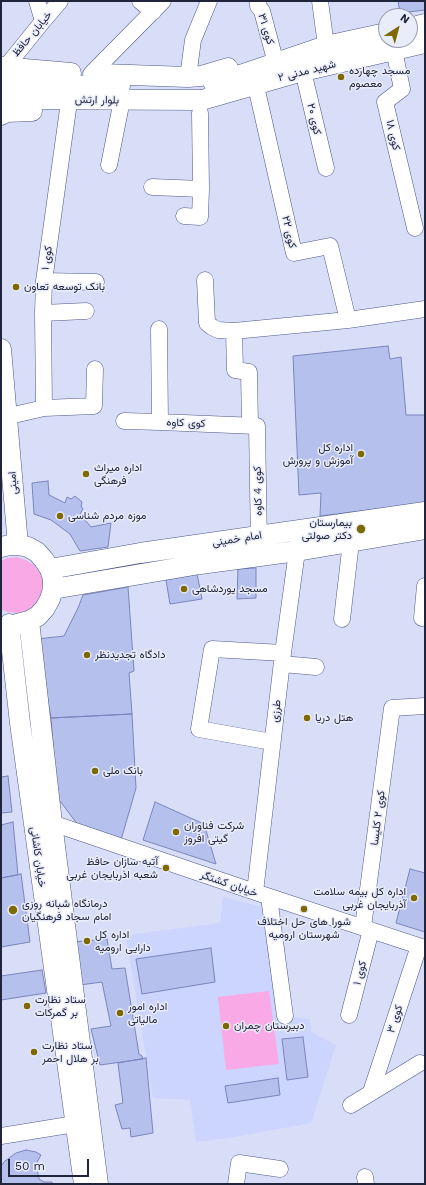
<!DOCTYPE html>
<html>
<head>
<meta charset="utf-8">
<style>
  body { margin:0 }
  #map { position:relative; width:426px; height:1185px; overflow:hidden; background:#d8def7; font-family:"Work Sans",sans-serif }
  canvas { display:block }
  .frame { position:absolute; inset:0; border:2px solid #21253c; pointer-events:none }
  .north { position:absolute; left:378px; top:8px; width:40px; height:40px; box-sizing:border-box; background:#e9ecf9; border:1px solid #999cad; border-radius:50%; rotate:36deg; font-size:11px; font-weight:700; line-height:16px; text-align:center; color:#21253c }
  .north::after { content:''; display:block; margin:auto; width:14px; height:18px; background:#7e6901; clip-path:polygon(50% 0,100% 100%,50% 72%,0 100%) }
  .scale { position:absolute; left:8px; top:1159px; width:81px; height:18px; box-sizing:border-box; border:2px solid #21253c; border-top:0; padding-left:5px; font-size:12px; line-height:14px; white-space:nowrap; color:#21253c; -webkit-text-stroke:3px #e9ecf9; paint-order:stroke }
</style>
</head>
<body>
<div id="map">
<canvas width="426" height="1185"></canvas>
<div class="frame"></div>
<div class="north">N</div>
<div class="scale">50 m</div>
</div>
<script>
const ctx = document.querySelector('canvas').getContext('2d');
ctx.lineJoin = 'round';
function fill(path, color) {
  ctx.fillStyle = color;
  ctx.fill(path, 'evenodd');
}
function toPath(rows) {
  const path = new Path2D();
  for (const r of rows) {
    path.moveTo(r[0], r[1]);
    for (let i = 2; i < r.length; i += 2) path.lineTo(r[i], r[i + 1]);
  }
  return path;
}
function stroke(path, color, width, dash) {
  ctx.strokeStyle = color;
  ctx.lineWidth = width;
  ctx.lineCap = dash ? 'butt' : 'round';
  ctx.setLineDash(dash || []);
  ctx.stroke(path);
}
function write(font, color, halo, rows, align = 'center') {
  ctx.font = font + ' "Work Sans",Vazirmatn,sans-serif';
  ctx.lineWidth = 3;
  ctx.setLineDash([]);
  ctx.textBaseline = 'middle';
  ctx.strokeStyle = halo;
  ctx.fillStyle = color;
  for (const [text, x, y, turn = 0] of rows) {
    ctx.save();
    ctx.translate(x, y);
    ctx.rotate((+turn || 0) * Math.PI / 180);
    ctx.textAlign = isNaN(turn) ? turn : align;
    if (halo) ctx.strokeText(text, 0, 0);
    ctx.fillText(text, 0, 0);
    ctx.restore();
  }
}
fill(toPath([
  [223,897,270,909,285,1016,310,1019,311,1032,336,1045,311,1123,229,1138,196,1142,190,1100,153,1098,126,937,136,934,220,923]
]), '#ccd5fe');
fill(toPath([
  [17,557,26,560,34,565,40,572,43,581,42,591,39,599,33,606,26,611,17,613,8,612,1,609,1,561,7,558],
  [269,991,279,1064,226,1070,218,997]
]), '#f8a9e6');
const building = toPath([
  [398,1,425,1,425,10,400,13,398,1],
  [388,346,390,359,401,357,406,415,425,415,425,503,320,516,321,493,299,495,293,356,388,346],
  [48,481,49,495,65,503,67,497,71,499,75,496,82,502,81,506,83,509,80,514,91,527,111,523,108,547,80,551,70,534,51,520,34,514,32,483,48,481],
  [256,568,256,598,237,599,238,569,256,568],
  [197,574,202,599,170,604,166,580,197,574],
  [128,587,134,671,129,673,132,714,51,718,37,639,64,636,78,608,83,595,128,587],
  [132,714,136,788,121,840,78,825,57,797,51,718,132,714],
  [8,776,12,812,1,813,1,777,8,776],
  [155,802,204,824,216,864,143,840,155,802],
  [13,822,18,875,1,878,1,825,13,822],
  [410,869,425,873,425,932,396,923,410,869],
  [21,874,30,942,1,947,1,878,21,874],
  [107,939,112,969,125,968,139,1054,142,1056,143,1059,100,1065,91,1029,111,1026,102,982,80,985,72,942,107,939],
  [211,948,215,982,142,994,136,959,211,948],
  [42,970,46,993,1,1000,1,976,42,970],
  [303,1037,308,1077,287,1080,282,1039,303,1037],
  [146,1058,153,1133,131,1137,130,1128,122,1129,115,1105,123,1103,118,1063,146,1058],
  [278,1078,280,1095,228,1103,225,1086,278,1078],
  [26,1150,36,1152,41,1155,36,1164,39,1179,44,1182,52,1182,53,1184,1,1184,1,1166,5,1161,16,1153,26,1150]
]);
fill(building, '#b6c0ed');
stroke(building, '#7a85bd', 1);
const minor = toPath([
  [37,1,43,21],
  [140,1,153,12],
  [258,1,258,6,262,11,274,56],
  [320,1,326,46],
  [394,50,402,89,385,102,415,228],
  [5,68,43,21,60,1],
  [303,71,326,168],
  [91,74,163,1],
  [188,77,193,40,209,1],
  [258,95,294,253,330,246,348,320,425,309],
  [109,165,120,110],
  [152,187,201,189],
  [184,216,200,217,201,189,200,113],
  [205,280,207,323,212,327,218,330,234,331,348,320],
  [44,281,96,282],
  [43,313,86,311],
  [159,329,160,422,257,426,259,546],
  [234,331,235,370,249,372,250,425],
  [44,408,43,313,44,281,68,109],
  [1,418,44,408,94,406,95,369],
  [124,421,160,422],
  [422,618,425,586],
  [342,619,351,542,351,531],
  [282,664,316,667],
  [272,742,199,729,212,649,283,653],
  [41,823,52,823,255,892,425,948],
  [255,892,283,653,297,551,302,530],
  [269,897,285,1016],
  [363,927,392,708,425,706],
  [349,1015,371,930],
  [371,1092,419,946],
  [351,1105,420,1063],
  [1,1136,75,1124],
  [365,1177,366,1184],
  [236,1184,239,1163,280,1169]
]);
const major = toPath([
  [410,28,425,24],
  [1,67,71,73],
  [101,74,188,77,201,76,228,68],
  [4,84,120,86],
  [214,84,326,46,386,33],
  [4,99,202,100,303,71,425,43],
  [1,115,6,112,32,111],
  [1,349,18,545],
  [1,547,10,545,18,545,28,547,37,552,44,560,50,569,53,579,53,589,50,599,45,608,38,616,29,621,17,624],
  [50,569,140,553,425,512],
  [53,589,200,564,297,551,425,529],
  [29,621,52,823,98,1184],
  [9,624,20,723,84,1184]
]);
stroke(minor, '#4e578c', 17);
stroke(major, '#4e578c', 21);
stroke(minor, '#fff', 16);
stroke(major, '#fff', 20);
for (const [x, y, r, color] of [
  [341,77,4,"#7e6901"],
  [16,287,4,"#7e6901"],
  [361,454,4,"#7e6901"],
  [86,474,4,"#7e6901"],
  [60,516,4,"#7e6901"],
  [361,529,5,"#7e6901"],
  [184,589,4,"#7e6901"],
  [87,655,4,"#7e6901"],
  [307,718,4,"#7e6901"],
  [95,771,4,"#7e6901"],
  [176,832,4,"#7e6901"],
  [166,868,4,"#7e6901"],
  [414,898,4,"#7e6901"],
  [304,909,4,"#7e6901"],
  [13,910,5,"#7e6901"],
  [87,941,4,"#7e6901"],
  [27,1006,4,"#7e6901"],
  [120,1013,4,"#7e6901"],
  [226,1026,4,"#7e6901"],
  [34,1052,4,"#7e6901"]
]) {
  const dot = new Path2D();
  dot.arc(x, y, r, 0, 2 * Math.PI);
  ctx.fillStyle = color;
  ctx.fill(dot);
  stroke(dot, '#e9ecf9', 1.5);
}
write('11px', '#21253c', '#e9ecf9', [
  ["کوی ۳۱",266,29,73],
  ["خیابان حافظ",32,34,-50],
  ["شهید مدنی ۲",307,71,-14],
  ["بلوار ارتش",97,100,1],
  ["کوی ۲۰",314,119,77],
  ["کوی ۱۸",393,135,77],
  ["کوی ۲۲",289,232,77],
  ["کوی ۱",47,258,-82],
  ["کوی کاوه",186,423,2],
  ["امینی",13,483,-95],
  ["کوی 4 کاوه",258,491,-91],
  ["امام خمینی",237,539,-9],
  ["طرزی",276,711,-83],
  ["کوی ۲ کلیسا",378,818,-83],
  ["خیابان کاشانی",38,857,82],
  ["خیابان کشتگر",229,884,19],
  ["کوی ۱",360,973,-75],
  ["کوی ۳",395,1019,-72]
]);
write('11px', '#21253c', '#e9ecf9', [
  ["مسجد چهارده",349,71],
  ["معصوم",349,84],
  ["بانک توسعه تعاون",24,287],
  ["اداره کل",353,448,"right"],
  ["آموزش و پرورش",353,461,"right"],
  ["اداره میراث",94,468],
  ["فرهنگی",94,481],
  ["موزه مردم شناسی",68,516],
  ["بیمارستان",352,523,"right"],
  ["دکتر صولتی",352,536,"right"],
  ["مسجد یوردشاهی",192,589],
  ["دادگاه تجدیدنظر",95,655],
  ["هتل دریا",315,718],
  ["بانک ملی",103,771],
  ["شرکت فناوران",184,826],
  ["گیتی افروز",184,839],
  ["آتیه سازان حافظ",158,862,"right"],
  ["شعبه اذربایجان غربی",158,875,"right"],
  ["اداره کل بیمه سلامت",406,892,"right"],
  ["آذربایجان غربی",406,905,"right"],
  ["درمانگاه شبانه روزی",22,904],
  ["امام سجاد فرهنگیان",22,917],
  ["شورا های حل اختلاف",304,922,"center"],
  ["شهرستان ارومیه",304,935,"center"],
  ["اداره کل",95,935],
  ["دارایی ارومیه",95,948],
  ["ستاد نظارت",35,1000],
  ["بر گمرکات",35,1013],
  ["اداره امور",128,1007],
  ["مالیاتی",128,1020],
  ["دبیرستان چمران",234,1026],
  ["ستاد نظارت",42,1046],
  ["بر هلال احمر",42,1059]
], 'left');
</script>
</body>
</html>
